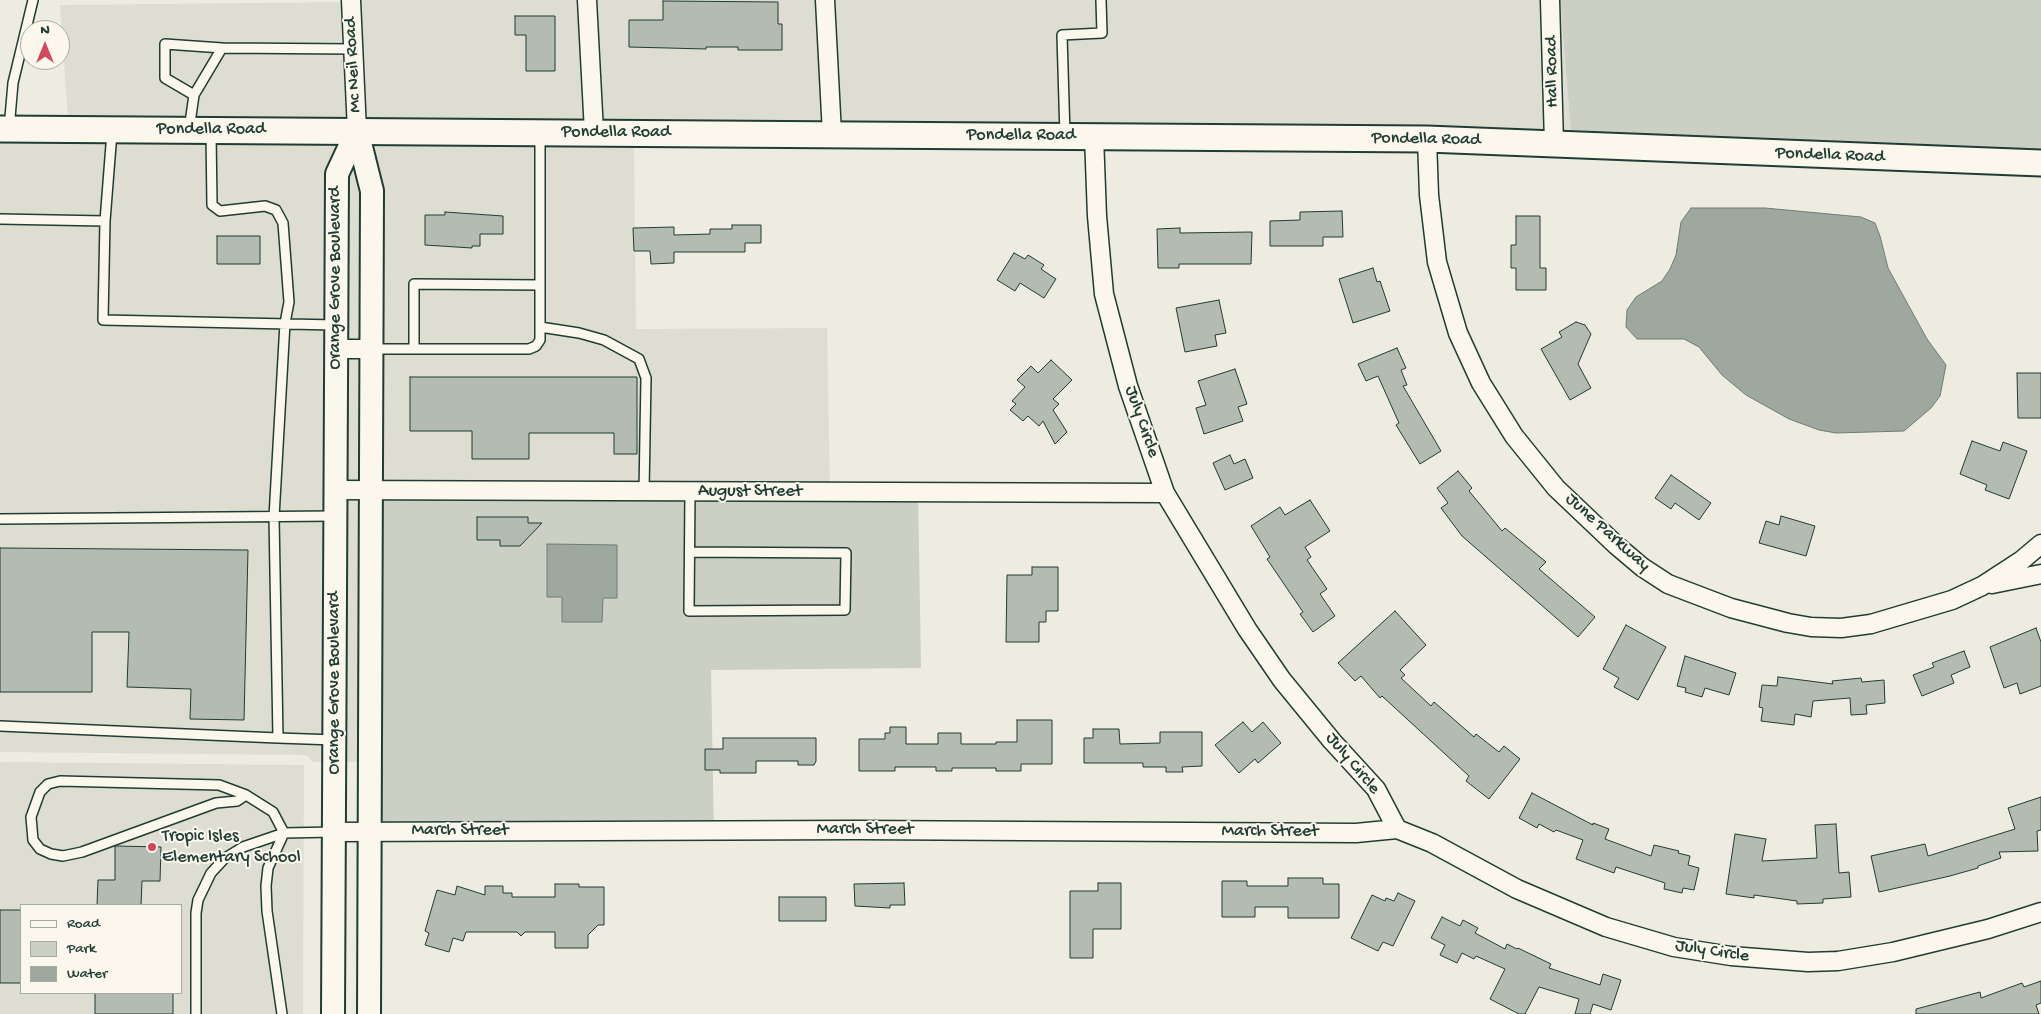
<!DOCTYPE html>
<html>
<head>
<meta charset="utf-8">
<style>
  body { margin:0 }
  #map { position:relative; width:2041px; height:1014px; overflow:hidden; background:#eeece1; font-family:"Gochi Hand",sans-serif }
  canvas { display:block }
  .legend { position:absolute; left:20px; top:904px; width:162px; height:90px; box-sizing:border-box; background:#fbf7ec; border:1px solid #a3ada2; margin:0; padding:6px 9px; list-style:none; font-size:15px; color:#1f3d34 }
  .legend li { display:flex; align-items:center; gap:10px; height:25px }
  .legend b { width:25px; border:1px solid #a3ada2 }
  .north { position:absolute; left:20px; top:20px; width:50px; height:50px; box-sizing:border-box; background:#fbf7ec; border:1px solid #a3ada2; border-radius:50%; rotate:0deg; font-size:14px; font-weight:700; line-height:20px; text-align:center; color:#1f3d34 }
  .north::after { content:''; display:block; margin:auto; width:18px; height:22px; background:#d1495b; clip-path:polygon(50% 0,100% 100%,50% 72%,0 100%) }
</style>
</head>
<body>
<div id="map">
<canvas width="2041" height="1014"></canvas>
<ul class="legend">
<li><b style="height:6px;background:#fbf7ec"></b>Road</li>
<li><b style="height:14px;background:#cbcfc4"></b>Park</li>
<li><b style="height:14px;background:#9fa89f"></b>Water</li>
</ul>
<div class="north">N</div>
</div>
<script>
const ctx = document.querySelector('canvas').getContext('2d');
ctx.lineJoin = 'round';
function fill(path, color) {
  ctx.fillStyle = color;
  ctx.fill(path, 'evenodd');
}
function toPath(rows) {
  const path = new Path2D();
  for (const r of rows) {
    path.moveTo(r[0], r[1]);
    for (let i = 2; i < r.length; i += 2) path.lineTo(r[i], r[i + 1]);
  }
  return path;
}
function stroke(path, color, width, dash) {
  ctx.strokeStyle = color;
  ctx.lineWidth = width;
  ctx.lineCap = dash ? 'butt' : 'round';
  ctx.setLineDash(dash || []);
  ctx.stroke(path);
}
function write(font, color, halo, rows, align = 'center') {
  ctx.font = font + ' "Gochi Hand",sans-serif';
  ctx.lineWidth = 4;
  ctx.setLineDash([]);
  ctx.textBaseline = 'middle';
  ctx.strokeStyle = halo;
  ctx.fillStyle = color;
  for (const [text, x, y, turn = 0] of rows) {
    ctx.save();
    ctx.translate(x, y);
    ctx.rotate((+turn || 0) * Math.PI / 180);
    ctx.textAlign = isNaN(turn) ? turn : align;
    if (halo) ctx.strokeText(text, 0, 0);
    ctx.fillText(text, 0, 0);
    ctx.restore();
  }
}
fill(toPath([
  [353,0,1560,0,1571,133,68,118,60,5,353,2],
  [0,140,340,142,324,762,312,762,309,757,304,755,0,752],
  [371,143,634,144,636,329,827,328,830,490,381,496],
  [354,162,362,193,359,762,345,762,347,177],
  [0,762,304,765,303,1014,0,1014],
  [21,905,181,905,181,993,21,993]
]), '#ddddd2');
fill(toPath([
  [1560,0,2041,0,2041,152,1571,133],
  [918,489,921,668,711,670,714,837,380,839,381,496]
]), '#cbcfc4');
const water = toPath([
  [1691,208,1765,208,1861,217,1875,223,1880,236,1888,268,1927,339,1946,365,1940,396,1931,408,1904,431,1836,433,1819,430,1789,419,1746,395,1722,375,1699,347,1684,339,1637,339,1626,327,1627,310,1636,297,1662,281,1670,269,1676,255,1681,222,1691,208],
  [547,544,617,545,617,598,603,598,602,622,562,622,562,597,547,597,547,544]
]);
fill(water, '#9fa89f');
stroke(water, '#6c7d74', 1);
const building = toPath([
  [663,1,778,2,778,24,782,24,782,50,738,50,738,47,706,47,706,49,629,47,629,20,663,20,663,1],
  [515,16,555,16,555,71,526,71,526,35,515,35,515,16],
  [1342,211,1343,237,1323,237,1323,246,1270,246,1270,221,1300,220,1300,212,1342,211],
  [445,212,503,216,503,234,480,234,480,246,472,246,472,248,425,245,425,215,445,215,445,212],
  [1516,216,1540,216,1540,268,1546,268,1546,290,1516,290,1516,268,1511,268,1511,245,1516,245,1516,216],
  [732,225,761,225,761,243,745,243,745,252,674,252,674,263,651,264,650,251,634,251,633,228,674,227,674,235,710,234,710,229,732,229,732,225],
  [1180,228,1180,233,1252,232,1251,264,1179,264,1179,268,1158,268,1157,229,1180,228],
  [217,236,260,236,260,264,217,264,217,236],
  [1014,253,1025,259,1028,255,1044,265,1041,269,1056,279,1044,298,1020,283,1015,291,997,280,1014,253],
  [1373,268,1377,282,1380,281,1390,311,1353,323,1339,279,1373,268],
  [1219,300,1226,333,1215,335,1217,346,1185,352,1176,308,1219,300],
  [1576,322,1585,325,1591,334,1578,364,1591,388,1570,400,1541,349,1562,337,1559,332,1576,322],
  [1397,348,1406,368,1401,370,1407,385,1403,386,1441,451,1420,464,1396,425,1399,423,1378,376,1366,381,1358,364,1397,348],
  [1051,360,1072,380,1053,399,1059,404,1053,410,1067,432,1055,444,1043,421,1039,426,1028,416,1023,421,1010,410,1016,404,1012,401,1025,387,1017,380,1031,366,1038,373,1051,360],
  [1235,369,1247,404,1238,407,1243,421,1204,434,1196,408,1206,405,1198,381,1235,369],
  [2017,373,2041,373,2041,418,2018,418,2017,373],
  [410,377,637,377,637,454,614,454,614,433,529,433,529,459,472,459,472,431,410,431,410,377],
  [1972,441,2000,451,2003,442,2027,451,2009,499,1985,490,1987,485,1960,474,1972,441],
  [1230,455,1234,464,1245,459,1253,478,1225,490,1213,463,1230,455],
  [1458,471,1472,488,1469,491,1502,531,1505,528,1546,562,1539,569,1595,617,1578,637,1462,536,1441,508,1448,503,1437,488,1458,471],
  [1671,475,1711,503,1699,520,1675,503,1671,509,1655,498,1671,475],
  [1310,500,1330,531,1305,547,1311,557,1307,560,1327,589,1320,594,1335,616,1313,632,1300,614,1303,612,1267,559,1270,557,1251,526,1280,507,1285,515,1310,500],
  [1781,516,1815,526,1806,556,1759,543,1766,521,1779,525,1781,516],
  [477,517,528,517,528,523,542,523,520,546,500,546,500,540,477,540,477,517],
  [0,548,248,550,244,720,190,719,191,689,127,687,129,632,92,632,92,692,0,692,0,548],
  [1032,567,1058,567,1058,611,1046,611,1046,622,1039,622,1039,642,1006,642,1007,575,1032,575,1032,567],
  [1395,611,1426,645,1400,670,1405,675,1401,678,1431,706,1434,702,1474,737,1476,734,1499,752,1504,746,1520,759,1489,799,1466,781,1469,776,1382,696,1380,698,1361,676,1355,681,1338,663,1395,611],
  [1626,625,1666,647,1638,700,1614,687,1619,678,1603,669,1626,625],
  [2036,628,2041,642,2041,686,2020,694,2017,683,2004,688,1990,647,2036,628],
  [1964,651,1970,667,1951,675,1954,683,1922,696,1913,675,1934,667,1932,663,1964,651],
  [1685,656,1736,673,1729,695,1705,688,1702,697,1685,692,1686,688,1677,686,1685,656],
  [1778,677,1833,684,1832,681,1861,678,1862,682,1884,680,1885,703,1866,705,1867,714,1851,715,1850,698,1813,701,1811,717,1795,714,1794,725,1761,721,1763,708,1759,707,1762,685,1777,686,1778,677],
  [1017,720,1052,720,1052,764,1021,764,1021,771,996,771,996,768,952,768,952,771,936,771,936,767,895,767,895,771,859,771,859,739,885,739,885,733,890,733,890,727,906,727,906,744,938,744,938,733,961,733,961,744,996,744,996,742,1017,742,1017,720],
  [1243,722,1252,732,1263,722,1281,743,1258,763,1255,759,1239,773,1215,745,1243,722],
  [1093,729,1119,729,1120,744,1160,743,1160,732,1202,732,1202,766,1182,767,1183,772,1166,772,1166,767,1143,767,1143,763,1084,763,1084,738,1093,738,1093,729],
  [723,738,816,738,816,761,814,765,798,765,798,761,756,761,756,773,720,773,720,770,705,770,705,749,723,749,723,738],
  [1532,793,1593,825,1593,823,1609,829,1605,839,1651,856,1654,845,1679,851,1678,853,1690,856,1688,865,1699,868,1694,890,1683,888,1682,893,1664,889,1665,883,1616,867,1614,873,1576,859,1583,840,1556,830,1554,832,1539,824,1537,828,1519,818,1532,793],
  [2041,797,2041,830,2037,831,2038,851,1999,852,2001,858,1978,866,1978,868,1950,876,1879,892,1871,856,1925,844,1928,856,2015,829,2008,808,2041,797],
  [1836,824,1839,873,1849,872,1851,897,1823,899,1823,903,1797,904,1797,901,1754,895,1754,898,1726,894,1735,834,1766,839,1762,861,1817,858,1815,825,1836,824],
  [115,846,161,847,160,881,142,881,141,905,97,905,98,880,115,880,115,846],
  [1288,878,1323,878,1323,884,1339,884,1339,918,1288,918,1288,907,1255,907,1255,917,1222,917,1222,881,1247,881,1247,886,1288,886,1288,878],
  [904,883,905,905,890,905,890,908,855,906,854,884,904,883],
  [1098,883,1121,883,1121,929,1093,929,1093,958,1070,958,1070,891,1098,891,1098,883],
  [555,884,579,884,579,887,604,887,604,925,598,925,588,935,588,948,555,948,555,932,525,932,521,936,517,932,466,932,463,941,453,938,449,952,425,945,429,933,425,931,437,890,455,895,457,886,485,895,485,886,503,886,503,893,512,893,512,897,555,897,555,884],
  [1398,893,1415,901,1393,946,1383,942,1378,951,1351,938,1372,895,1385,901,1386,898,1394,901,1398,893],
  [779,897,826,897,826,921,779,921,779,897],
  [0,910,21,910,21,983,0,983,0,910],
  [1442,917,1460,926,1463,920,1478,928,1475,933,1505,949,1507,944,1517,949,1518,948,1551,964,1549,968,1600,985,1603,974,1621,980,1611,1010,1593,1004,1590,1014,1575,1014,1579,999,1539,987,1525,1014,1519,1014,1490,999,1505,969,1476,956,1474,959,1462,953,1457,963,1440,955,1445,945,1431,938,1442,917],
  [2041,981,2041,1003,2036,1005,2039,1014,1916,1014,1916,1009,1980,992,1981,998,2022,983,2024,987,2041,981],
  [95,993,173,993,173,1014,95,1014,95,993]
]);
fill(building, '#b4bbb0');
stroke(building, '#1f3d34', 1);
const service = toPath([
  [194,95,165,78,165,44,222,48],
  [9,129,13,83,33,0],
  [189,130,194,95,222,48,354,49],
  [112,132,105,221,103,320,335,325],
  [1065,136,1062,35,1102,33,1101,0],
  [0,219,105,221],
  [540,327,579,333,604,340,639,359,646,378,644,491],
  [372,349,529,349,536,346,540,340,540,136],
  [414,349,414,284,540,285],
  [690,491,689,611,845,610,846,553,690,552],
  [0,519,335,516],
  [0,726,278,738,274,517,285,323,289,302,283,223,276,210,265,206,220,211,212,205,211,133],
  [278,738,335,740],
  [246,795,237,801,216,803,82,852,63,856,51,854,40,849,33,840,31,817,40,792,48,784,60,781,219,785,246,795,273,812,284,833],
  [196,1014,196,913,198,900,211,873,225,858,243,847,284,833,334,832],
  [282,1014,267,911,266,886,268,868,284,833]
]);
const minor = toPath([
  [351,0,357,131],
  [587,0,594,132],
  [825,0,832,134],
  [1550,0,1554,144],
  [1094,136,1097,216,1104,294,1128,386,1165,493,1247,629,1282,680,1332,741,1376,789,1397,829,1432,843,1517,889,1606,927,1674,947,1731,956,1808,962,1838,961,1893,952,1988,929,2041,912],
  [1427,139,1429,195,1437,262,1458,333,1481,383,1514,436,1556,488,1616,545,1642,567,1668,584,1731,608,1788,623,1811,627,1841,628,1871,624,1952,600,1982,586,2022,560,2041,544],
  [336,349,371,349],
  [335,490,1165,493],
  [1992,584,2041,574],
  [334,832,857,830,1356,833,1397,829]
]);
const tertiary = toPath([
  [357,131,372,191,369,1014],
  [333,1014,337,174,357,131]
]);
const secondary = toPath([
  [0,129,1427,139,2041,163]
]);
stroke(service, '#1f3d34', 12);
stroke(minor, '#1f3d34', 21);
stroke(tertiary, '#1f3d34', 26);
stroke(secondary, '#1f3d34', 29);
stroke(service, '#fbf7ec', 9);
stroke(minor, '#fbf7ec', 18);
stroke(tertiary, '#fbf7ec', 22);
stroke(secondary, '#fbf7ec', 25);
for (const [x, y, r, color] of [
  [152,847,5,"#d1495b"]
]) {
  const dot = new Path2D();
  dot.arc(x, y, r, 0, 2 * Math.PI);
  ctx.fillStyle = color;
  ctx.fill(dot);
  stroke(dot, '#fbf7ec', 2);
}
write('18px', '#1f3d34', '#fbf7ec', [
  ["Mc Neil Road",354,65,-93],
  ["Hall Road",1553,72,-91],
  ["Pondella Road",211,130],
  ["Pondella Road",616,133],
  ["Pondella Road",1021,136],
  ["Pondella Road",1426,140,1],
  ["Pondella Road",1830,156,2],
  ["Orange Grove Boulevard",336,278,-90],
  ["July Circle",1141,422,71],
  ["August Street",750,492],
  ["June Parkway",1607,533,42],
  ["Orange Grove Boulevard",335,683,-90],
  ["July Circle",1352,764,50],
  ["March Street",865,830],
  ["March Street",460,831],
  ["March Street",1270,832],
  ["July Circle",1712,952,9]
]);
write('18px', '#1f3d34', '#fbf7ec', [
  ["Tropic Isles",162,837],
  ["Elementary School",162,858]
], 'left');
</script>
</body>
</html>
